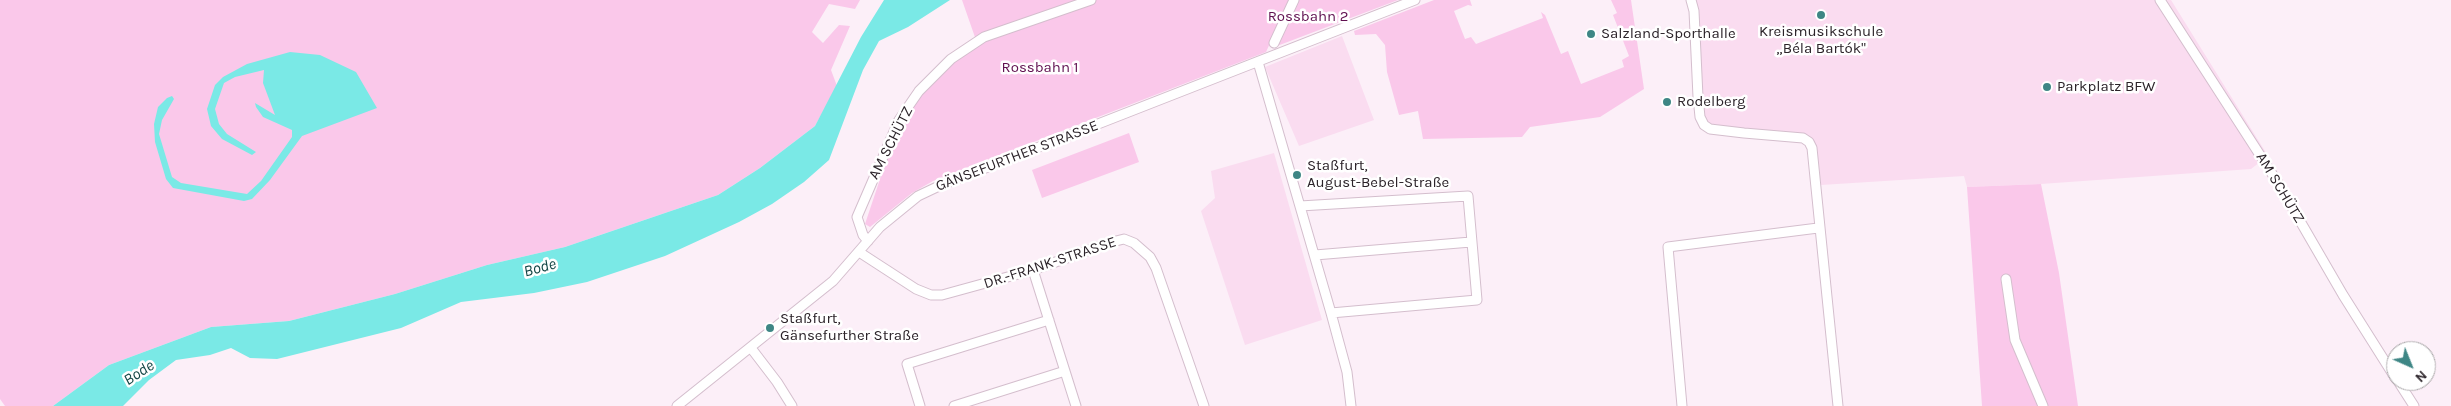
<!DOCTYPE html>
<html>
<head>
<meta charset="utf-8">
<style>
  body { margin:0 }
  #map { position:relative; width:2451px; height:406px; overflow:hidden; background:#fceff8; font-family:Karla,sans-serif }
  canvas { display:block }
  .north { position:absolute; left:2386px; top:341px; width:50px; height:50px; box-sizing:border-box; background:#fff; border:1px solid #aaa7a9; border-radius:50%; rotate:136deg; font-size:14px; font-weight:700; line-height:20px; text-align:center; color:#2b2329 }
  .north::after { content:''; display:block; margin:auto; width:18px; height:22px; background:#3e8685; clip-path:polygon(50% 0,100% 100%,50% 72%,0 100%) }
</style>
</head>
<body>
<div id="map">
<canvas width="2451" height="406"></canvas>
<div class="north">N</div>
</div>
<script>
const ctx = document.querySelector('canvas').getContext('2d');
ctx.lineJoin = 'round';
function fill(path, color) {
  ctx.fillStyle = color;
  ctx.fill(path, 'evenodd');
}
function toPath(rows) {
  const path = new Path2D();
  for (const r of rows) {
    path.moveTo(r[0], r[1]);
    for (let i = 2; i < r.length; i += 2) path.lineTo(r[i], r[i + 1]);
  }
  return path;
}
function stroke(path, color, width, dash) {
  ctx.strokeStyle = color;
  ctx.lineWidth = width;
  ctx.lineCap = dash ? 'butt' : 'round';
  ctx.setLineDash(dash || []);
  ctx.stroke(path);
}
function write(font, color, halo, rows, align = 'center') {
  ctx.font = font + ' Karla,sans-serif';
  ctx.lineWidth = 5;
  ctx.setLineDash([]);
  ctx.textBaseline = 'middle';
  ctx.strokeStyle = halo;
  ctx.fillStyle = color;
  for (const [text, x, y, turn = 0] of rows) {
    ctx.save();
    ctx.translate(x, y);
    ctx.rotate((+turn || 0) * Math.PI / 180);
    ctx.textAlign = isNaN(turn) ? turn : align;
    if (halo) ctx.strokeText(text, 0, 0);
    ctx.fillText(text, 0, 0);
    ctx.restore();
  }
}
fill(toPath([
  [1694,0,2171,0,2268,156,2251,169,2041,184,1967,187,1964,176,1821,185,1816,145,1808,136,1711,126,1705,119,1702,105,1700,25],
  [1342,36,1374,120,1299,146,1265,67],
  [1274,153,1322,320,1245,345,1201,211,1215,198,1211,171]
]), '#fadcf0');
fill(toPath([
  [0,0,860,0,855,9,829,4,812,32,823,43,839,25,850,26,831,70,837,86,815,126,760,168,718,195,565,247,487,265,395,294,289,321,211,327,109,365,53,406,5,406,0,399],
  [962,0,1290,0,1266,52,933,181,912,193,870,227,865,224,888,155,903,124,920,96,951,61,977,43],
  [1297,0,1398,0,1277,46],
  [1434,0,1470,0,1472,6,1468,5,1454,11,1465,39,1471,37,1476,44,1543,18,1541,12,1545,15,1561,54,1568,51,1581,84,1624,67,1622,60,1629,56,1613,15,1617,13,1611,0,1631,0,1644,89,1600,117,1530,127,1522,137,1423,139,1418,111,1399,115,1387,72,1385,45,1376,34,1355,35,1354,31],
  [1129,133,1139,162,1042,198,1032,170],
  [2041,184,2059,273,2078,406,1982,406,1967,187]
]), '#fac8ea');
fill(toPath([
  [884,0,950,0,908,27,879,41,863,70,829,160,804,182,772,204,739,222,665,256,587,282,534,293,461,302,401,328,277,359,250,358,231,348,210,355,176,360,149,380,123,406,53,406,109,365,211,327,289,321,395,294,487,265,565,247,718,195,760,168,815,126,861,37],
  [290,52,320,55,356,72,377,108,302,136,270,180,252,199,244,201,173,188,166,179,155,142,154,124,158,107,167,98,172,96,174,99,162,120,159,134,172,177,181,183,247,194,261,181,292,137,292,130,263,117,256,107,255,103,275,115,263,83,264,70,235,77,224,83,215,109,219,124,227,134,256,152,252,155,222,139,211,126,207,109,215,85,223,77,247,64]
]), '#7ae9e6');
const minor = toPath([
  [1691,0,1694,11,1698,97,1700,117,1704,125,1710,129,1744,133,1803,138,1809,142,1812,148,1838,406],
  [2160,0,2278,183,2343,295,2396,379],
  [1274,43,1294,0],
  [1258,62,1331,313,1347,372,1351,406],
  [1300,206,1468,196,1477,300,1331,313],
  [868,241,863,235,857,217,899,120,919,91,951,59,984,37,1091,0],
  [859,252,916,289,931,295,942,295,1033,270,1112,242,1124,239,1134,243,1150,257,1156,268,1204,406],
  [1315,255,1471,242],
  [1033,270,1076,406],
  [2006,279,2015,340,2043,406],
  [751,348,777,382,792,406],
  [2398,381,2414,406],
  [677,406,833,281,880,227,918,196,937,187,1415,0],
  [920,406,907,364,1049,320],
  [954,406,1065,371],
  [1682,406,1668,247,1818,228]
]);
stroke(minor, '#d4becd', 11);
stroke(minor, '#fff', 9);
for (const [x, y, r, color] of [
  [1821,15,5,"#3e8685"],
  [1591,34,5,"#3e8685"],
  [2047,87,5,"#3e8685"],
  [1667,102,5,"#3e8685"],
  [1297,175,5,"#3e8685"],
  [770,328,5,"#3e8685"]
]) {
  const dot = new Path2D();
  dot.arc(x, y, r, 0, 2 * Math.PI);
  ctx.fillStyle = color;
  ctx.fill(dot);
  stroke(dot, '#fff', 2);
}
write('15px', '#601050', '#fff', [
  ["Rossbahn 2",1308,17],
  ["Rossbahn 1",1040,68]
]);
write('15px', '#2b2329', '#fff', [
  ["Kreismusikschule",1821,32,"center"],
  ["„Béla Bartók\"",1821,49,"center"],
  ["Salzland-Sporthalle",1601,34],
  ["Parkplatz BFW",2057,87],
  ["Rodelberg",1677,102],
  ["Staßfurt,",1307,166],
  ["August-Bebel-Straße",1307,183],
  ["Staßfurt,",780,319],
  ["Gänsefurther Straße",780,336]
], 'left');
write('15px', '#2b2329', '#fff', [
  ["AM SCHÜTZ",891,143,-63],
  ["GÄNSEFURTHER STRASSE",1017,156,-21],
  ["AM SCHÜTZ",2280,188,59],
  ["DR.-FRANK-STRASSE",1050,263,-18]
]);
write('italic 16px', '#124544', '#fff', [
  ["Bode",540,268,-15],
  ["Bode",139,373,-33]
]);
</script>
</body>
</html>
